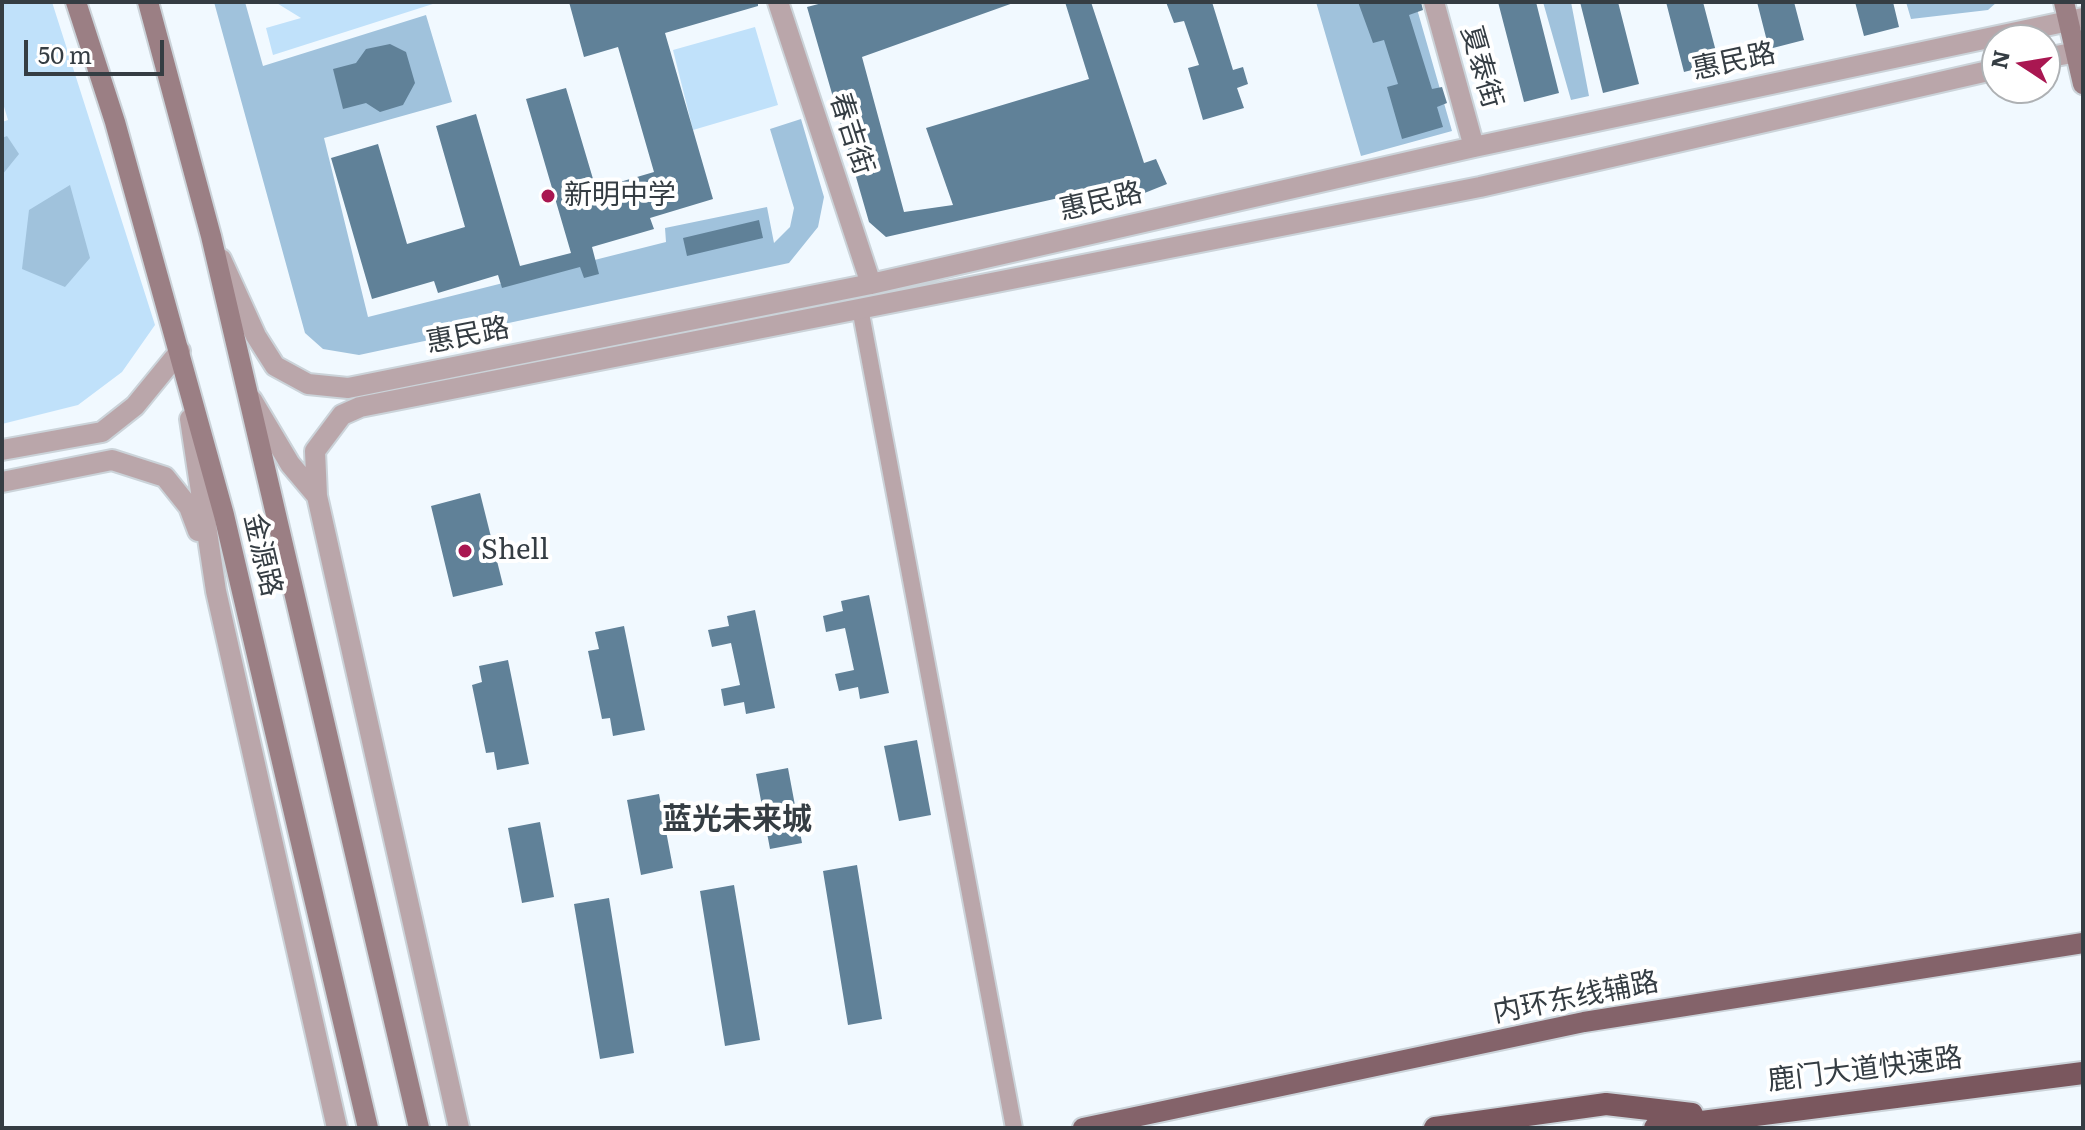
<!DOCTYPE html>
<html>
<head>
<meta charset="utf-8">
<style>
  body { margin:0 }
  #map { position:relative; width:2085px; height:1130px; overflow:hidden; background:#f1f9ff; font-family:Literata,serif }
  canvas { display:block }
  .frame { position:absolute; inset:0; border:4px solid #353d43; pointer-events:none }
  .north { position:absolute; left:1981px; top:24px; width:80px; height:80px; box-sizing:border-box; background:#fff; border:2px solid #aeb1b4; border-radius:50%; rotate:282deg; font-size:22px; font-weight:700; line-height:32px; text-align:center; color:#353d43 }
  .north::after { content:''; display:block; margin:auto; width:28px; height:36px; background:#a91751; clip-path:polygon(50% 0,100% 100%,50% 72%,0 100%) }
  .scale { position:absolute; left:24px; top:40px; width:140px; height:36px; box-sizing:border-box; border:4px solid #353d43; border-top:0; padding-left:10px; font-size:24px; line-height:28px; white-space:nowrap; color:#353d43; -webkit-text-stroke:6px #fff; paint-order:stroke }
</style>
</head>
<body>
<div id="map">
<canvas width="2085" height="1130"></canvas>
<div class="frame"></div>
<div class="north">N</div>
<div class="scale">50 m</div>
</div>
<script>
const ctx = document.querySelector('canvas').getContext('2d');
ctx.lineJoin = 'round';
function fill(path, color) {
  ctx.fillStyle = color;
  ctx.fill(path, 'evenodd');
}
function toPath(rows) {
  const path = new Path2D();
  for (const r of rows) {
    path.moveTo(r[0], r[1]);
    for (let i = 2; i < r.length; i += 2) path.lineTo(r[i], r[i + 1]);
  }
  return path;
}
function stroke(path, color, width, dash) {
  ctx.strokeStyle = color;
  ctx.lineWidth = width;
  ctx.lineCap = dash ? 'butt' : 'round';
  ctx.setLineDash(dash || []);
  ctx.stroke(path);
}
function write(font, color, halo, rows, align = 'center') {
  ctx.font = font + ' Literata,"Noto Sans SC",serif';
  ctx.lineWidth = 8;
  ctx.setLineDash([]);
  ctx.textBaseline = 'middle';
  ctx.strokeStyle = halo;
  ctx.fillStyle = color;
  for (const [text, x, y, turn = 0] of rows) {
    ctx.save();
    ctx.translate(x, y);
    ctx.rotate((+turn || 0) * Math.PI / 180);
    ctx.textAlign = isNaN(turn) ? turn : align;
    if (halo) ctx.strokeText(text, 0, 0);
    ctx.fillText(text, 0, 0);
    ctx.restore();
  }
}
fill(toPath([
  [2,2,52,2,155,325,122,372,78,405,2,424,2,122,8,120,2,100],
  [275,2,439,2,273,55,266,28,301,18],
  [755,27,778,105,693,130,673,50]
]), '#c0e1fa');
fill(toPath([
  [214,2,245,2,263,66,426,15,452,102,324,138,368,317,666,242,665,228,767,207,774,243,790,227,794,208,770,129,801,119,824,197,818,227,789,263,359,355,323,349,305,333],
  [1316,2,1415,2,1452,131,1361,156],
  [1543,2,1571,2,1589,96,1571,100],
  [1906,2,1997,2,1988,10,1911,19],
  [7,136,19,154,2,175,2,138],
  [70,185,90,258,65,287,22,269,29,210]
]), '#a0c2dc');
fill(toPath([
  [569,2,758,2,758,6,665,33,713,199,650,218,654,229,592,247,599,274,584,278,580,267,502,288,498,275,438,293,434,281,372,299,331,158,378,144,407,244,465,227,436,126,476,114,520,266,571,253,526,99,566,88,596,189,654,172,618,47,584,57],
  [826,2,1016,2,862,57,904,212,953,205,926,128,1089,79,1065,2,1091,2,1144,163,1156,159,1167,184,1132,198,1125,183,886,237,869,222,807,7],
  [1166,2,1212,2,1233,70,1243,67,1248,84,1237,88,1244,108,1203,120,1188,68,1199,65,1184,21,1174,23],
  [1358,2,1421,2,1423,10,1409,15,1432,89,1442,87,1447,103,1437,107,1443,127,1402,139,1387,87,1398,84,1384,40,1373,43],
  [1498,2,1536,2,1559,93,1524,102],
  [1580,2,1618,2,1639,84,1603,93],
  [1666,2,1703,2,1719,63,1684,72],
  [1757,2,1794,2,1804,40,1769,49],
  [1855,2,1893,2,1899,27,1864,36],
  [390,44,406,52,415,83,403,105,380,112,366,103,343,109,333,69,356,63,366,49],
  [759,220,763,238,687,256,683,238],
  [480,493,503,585,453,597,431,506],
  [869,595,889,693,860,699,858,687,839,691,835,674,854,670,845,628,826,632,823,616,843,611,841,601],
  [755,610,775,708,746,714,744,702,724,706,721,689,740,685,731,643,712,647,708,630,729,626,727,616],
  [624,626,645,730,613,736,610,718,602,719,588,651,599,649,595,632],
  [508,660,529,764,497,770,494,752,486,753,472,685,482,682,479,666],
  [917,740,931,815,899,821,884,746],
  [788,768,802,843,770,849,756,774],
  [659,794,673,868,641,875,627,800],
  [540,822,554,897,522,903,508,828],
  [857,865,882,1019,848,1025,823,871],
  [734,885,760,1040,725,1046,700,891],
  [609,898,634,1053,600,1059,574,904]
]), '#608198');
const minor = toPath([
  [860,308,1014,1128]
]);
const tertiary = toPath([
  [778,2,871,284],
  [1434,2,1474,147],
  [2045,58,2083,51],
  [221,259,256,336,275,366,308,384,348,388,871,284,1474,147,2083,18],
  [252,400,290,464,317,496,459,1128],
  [190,419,216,591,337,1128],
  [2,450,102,432,135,406,180,351],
  [2,482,112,460,165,477,189,507,198,531],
  [317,496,315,451,342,415,360,407,1480,187,1997,69]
]);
const secondary = toPath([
  [76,2,115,122,224,515,368,1128],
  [148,2,211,236,419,1128],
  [2064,2,2083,84]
]);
const primary = toPath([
  [1083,1128,1584,1022,2083,943]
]);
const trunk = toPath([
  [1435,1128,1606,1104,1692,1114],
  [1655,1128,2083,1073]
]);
stroke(minor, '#cbd3d9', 20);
stroke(tertiary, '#cbd3d9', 24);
stroke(secondary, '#cbd3d9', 24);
stroke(primary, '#cbd3d9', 24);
stroke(trunk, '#cbd3d9', 26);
stroke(minor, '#baa6aa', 16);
stroke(tertiary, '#baa6aa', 20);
stroke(secondary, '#9b7f84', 20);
stroke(primary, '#84636a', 20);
stroke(trunk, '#7a575e', 22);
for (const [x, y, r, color] of [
  [548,196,8,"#a91751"],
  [465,551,8,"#a91751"]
]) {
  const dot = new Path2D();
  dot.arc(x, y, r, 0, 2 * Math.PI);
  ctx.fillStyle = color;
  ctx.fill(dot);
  stroke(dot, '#fff', 3);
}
write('28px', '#353d43', '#fff', [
  ["惠民路",1734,62,-12],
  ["夏泰街",1481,67,74],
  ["春吉街",851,134,72],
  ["惠民路",1101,202,-13],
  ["惠民路",468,336,-11],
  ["金源路",262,555,77],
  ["内环东线辅路",1576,998,-11],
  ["鹿门大道快速路",1865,1070,-7]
]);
write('28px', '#353d43', '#fff', [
  ["新明中学",564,196],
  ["Shell",481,551]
], 'left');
write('bold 30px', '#353d43', '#fff', [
  ["蓝光未来城",737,820]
]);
</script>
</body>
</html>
